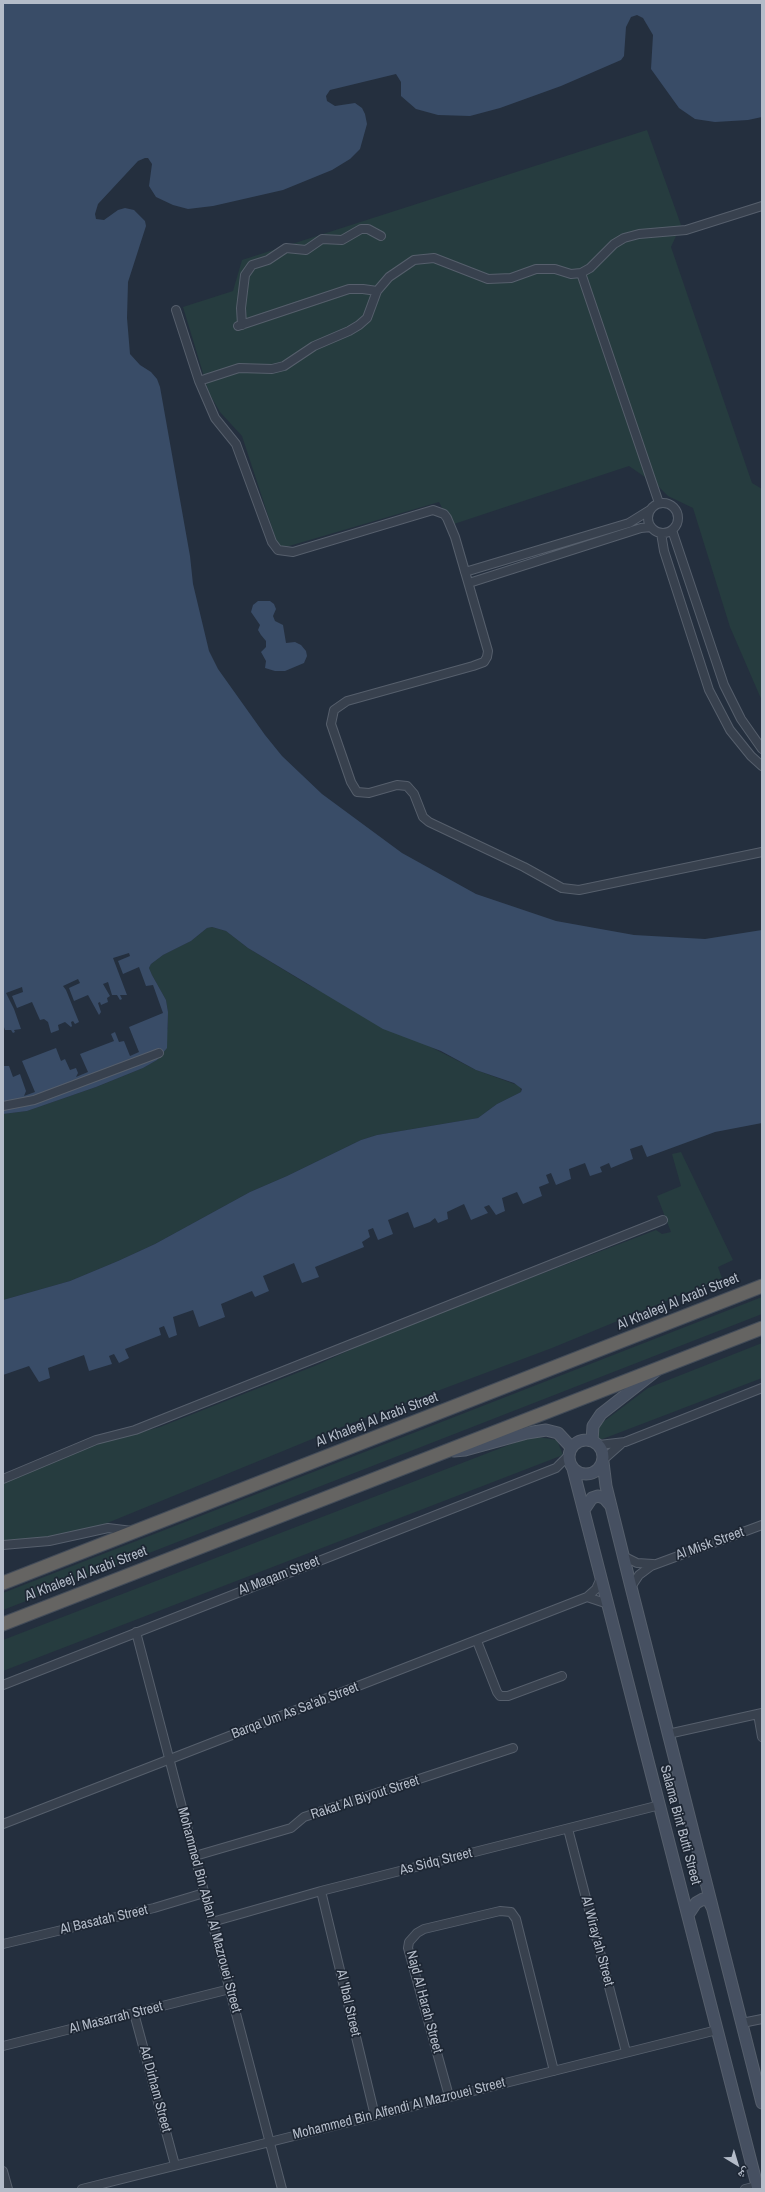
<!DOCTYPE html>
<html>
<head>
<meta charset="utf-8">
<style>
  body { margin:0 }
  #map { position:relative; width:765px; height:2192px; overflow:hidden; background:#242f3e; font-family:"Archivo Narrow","Noto Naskh Arabic",sans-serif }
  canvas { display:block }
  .frame { position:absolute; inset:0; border:4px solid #b4bcc9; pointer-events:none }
  .north { position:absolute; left:717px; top:2144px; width:40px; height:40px; -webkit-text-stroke:3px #1d2633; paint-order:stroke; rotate:142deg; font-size:11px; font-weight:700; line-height:16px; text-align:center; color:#b4bcc9 }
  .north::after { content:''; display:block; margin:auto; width:14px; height:18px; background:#b4bcc9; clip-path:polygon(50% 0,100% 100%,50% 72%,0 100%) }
</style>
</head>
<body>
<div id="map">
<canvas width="765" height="2192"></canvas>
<div class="frame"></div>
<div class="north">ش</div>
</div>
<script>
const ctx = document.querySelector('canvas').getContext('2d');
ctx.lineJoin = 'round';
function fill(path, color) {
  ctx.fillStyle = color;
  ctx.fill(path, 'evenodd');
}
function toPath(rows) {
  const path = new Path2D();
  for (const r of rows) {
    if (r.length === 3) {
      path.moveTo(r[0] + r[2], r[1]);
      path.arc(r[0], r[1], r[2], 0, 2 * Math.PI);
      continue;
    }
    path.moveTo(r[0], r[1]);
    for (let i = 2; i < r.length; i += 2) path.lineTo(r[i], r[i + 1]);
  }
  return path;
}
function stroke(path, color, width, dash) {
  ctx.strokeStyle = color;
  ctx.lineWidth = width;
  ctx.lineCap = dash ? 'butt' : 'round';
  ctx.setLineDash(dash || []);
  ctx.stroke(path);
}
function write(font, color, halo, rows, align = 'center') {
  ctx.font = font + ' "Archivo Narrow",sans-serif';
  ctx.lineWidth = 3.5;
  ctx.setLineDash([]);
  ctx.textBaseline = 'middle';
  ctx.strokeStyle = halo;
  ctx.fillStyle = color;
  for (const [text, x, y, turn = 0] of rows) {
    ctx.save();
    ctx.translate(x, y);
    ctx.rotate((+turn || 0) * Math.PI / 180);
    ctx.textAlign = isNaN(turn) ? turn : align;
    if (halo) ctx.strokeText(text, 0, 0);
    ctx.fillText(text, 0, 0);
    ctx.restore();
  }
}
fill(toPath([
  [647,130,681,225,671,247,752,483,762,489,762,701,730,627,693,508,668,496,658,486,629,466,451,525,439,502,279,549,242,436,220,412,209,393,183,307,233,291,242,260],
  [212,927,226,931,248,948,307,984,476,1070,520,1086,521,1092,497,1104,478,1118,377,1135,361,1140,287,1176,250,1192,155,1244,118,1261,70,1281,3,1300,3,1114,27,1111,96,1087,143,1068,157,1060,168,1028,168,1012,166,1000,152,975,149,968,151,964,163,955,191,941,207,928],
  [681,1152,733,1260,718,1267,722,1278,552,1348,344,1426,100,1526,62,1537,3,1542,3,1482,96,1444,160,1427,317,1365,387,1333,656,1230,662,1234,671,1232,657,1196,681,1186,672,1154],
  [762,1297,762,1314,3,1610,3,1593],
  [762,1343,762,1378,600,1440,595,1428,648,1388],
  [532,1436,557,1440,563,1455,3,1671,3,1640]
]), '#263c3f');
fill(toPath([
  [3,3,762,3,762,117,748,120,715,122,695,119,679,108,651,69,653,35,643,18,637,15,631,17,626,27,624,56,621,60,561,86,500,108,470,116,438,115,416,109,401,96,401,82,396,74,330,90,326,96,327,101,335,106,355,103,362,108,365,114,367,124,360,149,350,159,332,170,283,190,213,206,188,209,173,205,156,197,149,186,152,164,148,158,145,158,138,161,98,204,95,214,96,219,104,220,118,210,125,208,134,210,145,221,146,226,128,282,127,318,130,354,140,365,151,372,157,379,160,387,190,556,193,584,209,651,218,669,265,735,282,756,322,794,402,853,476,894,556,921,634,935,705,939,762,930,762,1123,715,1132,647,1157,642,1145,630,1149,633,1159,611,1168,609,1163,600,1167,602,1172,590,1176,585,1163,569,1169,571,1179,556,1185,551,1173,546,1175,549,1183,539,1187,542,1196,523,1204,517,1192,502,1198,505,1211,496,1215,489,1205,484,1207,488,1213,471,1220,464,1204,447,1212,448,1219,438,1223,435,1218,430,1222,414,1228,408,1212,388,1220,393,1234,378,1240,373,1228,368,1230,370,1237,362,1242,364,1247,315,1267,319,1277,302,1283,294,1263,263,1276,269,1291,255,1297,252,1291,221,1304,225,1317,199,1327,193,1310,173,1317,177,1335,169,1338,164,1326,159,1328,161,1335,125,1349,129,1358,119,1363,114,1354,109,1356,112,1364,89,1371,84,1355,48,1368,50,1378,39,1382,29,1366,3,1375,3,1300,70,1281,118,1261,155,1244,250,1192,287,1176,361,1140,377,1135,478,1118,497,1104,521,1092,522,1089,514,1083,476,1070,441,1051,383,1029,248,948,226,931,212,927,207,928,191,941,163,955,151,964,149,968,152,975,166,1000,168,1012,167,1048,157,1060,143,1068,96,1087,27,1111,3,1114],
  [258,601,270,601,274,604,276,609,273,616,275,621,283,625,286,643,295,642,301,645,306,651,307,656,304,663,285,671,275,671,265,668,266,661,261,652,266,647,266,641,261,635,258,630,260,625,251,612,253,605]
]), '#394c67');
fill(toPath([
  [129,953,130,956,118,961,123,974,139,967,146,986,153,985,163,1013,129,1027,139,1052,130,1056,124,1041,119,1042,115,1032,111,1034,114,1041,80,1054,88,1072,76,1077,78,1073,76,1068,70,1070,65,1059,61,1061,56,1048,22,1061,35,1092,24,1096,26,1091,20,1074,13,1077,9,1066,3,1066,3,1024,5,1030,11,1030,13,1033,15,1032,14,1030,21,1029,14,1009,6,993,22,987,23,992,12,996,17,1008,32,1002,40,1020,44,1019,48,1022,51,1033,59,1030,58,1025,65,1022,71,1027,72,1026,71,1022,73,1021,75,1024,79,1022,66,990,63,986,78,979,80,983,69,988,74,1001,88,995,99,1015,101,1012,98,1003,100,1002,101,1005,108,1002,107,998,110,996,103,984,108,982,112,995,117,995,120,1000,122,999,120,995,127,995,113,958]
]), '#242f3e');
const minor = toPath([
  [581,273,659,503],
  [176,310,199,381,215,418,236,444,272,542,278,550,293,552,433,510,444,514,447,518,455,537,488,651,487,657,484,662,473,666,347,701,334,710,331,724,351,782,357,792,369,793,397,785,407,786,414,794,423,817,429,822,524,867,562,888,579,890,762,852],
  [242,325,241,308,245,275,252,265,268,260,286,248,306,250,322,239,342,240,361,229,368,229,381,236],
  [238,326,349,289,363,289,377,291],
  [199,381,239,368,272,369,284,366,314,346,349,331,359,325,367,318,377,291,389,277,414,260,434,258,488,279,511,278,536,269,555,269,571,274,581,273,590,268,614,244,624,238,639,234,686,230,762,206],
  [663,518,15],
  [672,530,724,685,741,719,762,749],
  [661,533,664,551,709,690,730,730,751,756,762,766],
  [465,572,629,523,650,510],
  [469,583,641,528,651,527],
  [3,1106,34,1100,159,1053],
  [599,1445,625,1442,762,1388],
  [604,1459,621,1444],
  [3,1479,96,1440,135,1430,663,1220],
  [3,1545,49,1541,108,1528,132,1531],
  [623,1556,637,1563,653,1564],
  [631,1587,639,1575,651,1566,762,1525],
  [587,1597,608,1604],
  [136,1632,282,2189],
  [477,1641,497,1692,500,1696,508,1696,562,1676],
  [3,1685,556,1468,569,1455],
  [758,1714,762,1737],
  [668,1734,762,1713],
  [3,1824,587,1597,596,1589,601,1578],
  [568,1829,626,2052],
  [195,1856,291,1828,304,1817,513,1748],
  [321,1891,375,2116],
  [212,1922,321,1891,660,1805],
  [3,1944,154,1908,204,1893],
  [134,2013,175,2165],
  [742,2023,762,2019],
  [3,2046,230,1989],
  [449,2096,408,1948,409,1942,417,1933,424,1929,500,1911,511,1912,516,1919,554,2071],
  [3,2171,8,2189],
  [82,2189,717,2030],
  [745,2189,757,2186]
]);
const secondary = toPath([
  [586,1457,17],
  [592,1441,593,1426,601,1414,656,1371],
  [454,1451,465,1450,527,1433,546,1430,558,1433,571,1447],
  [603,1462,606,1486,631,1587,762,2103],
  [573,1469,758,2189],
  [584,1510,592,1498,598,1496,604,1498,611,1506],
  [688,1915,696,1903,703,1899,709,1901,712,1907]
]);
const trunk = toPath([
  [3,1583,762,1286],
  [3,1624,762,1328]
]);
stroke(minor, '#565f6c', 10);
stroke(secondary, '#565f6c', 13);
stroke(trunk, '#434c59', 15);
stroke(minor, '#38414e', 8);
stroke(secondary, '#465061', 11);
stroke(trunk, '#656462', 13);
write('14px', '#b4bcc9', '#1d2633', [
  ["Al Khaleej Al Arabi Street",678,1302,-22],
  ["Al Khaleej Al Arabi Street",377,1420,-21],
  ["Al Misk Street",710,1544,-20],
  ["Al Khaleej Al Arabi Street",86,1574,-21],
  ["Al Maqam Street",279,1576,-21],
  ["Barqa Um As Sa'ab Street",295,1711,-21],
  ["Rakat Al Biyout Street",365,1798,-18],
  ["Salama Bint Butti Street",680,1825,75],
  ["As Sidq Street",436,1862,-14],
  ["Mohammed Bin Ablan Al Mazrouei Street",209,1910,75],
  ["Al Basatah Street",104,1920,-13],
  ["Al Wiray'ah Street",597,1941,75],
  ["Najd Al Harah Street",424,2002,75],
  ["Al 'Ibal Street",348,2003,77],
  ["Al Masarrah Street",116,2018,-14],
  ["Ad Dirham Street",155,2089,75],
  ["Mohammed Bin Alfendi Al Mazrouei Street",399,2109,-14]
]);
</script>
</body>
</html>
